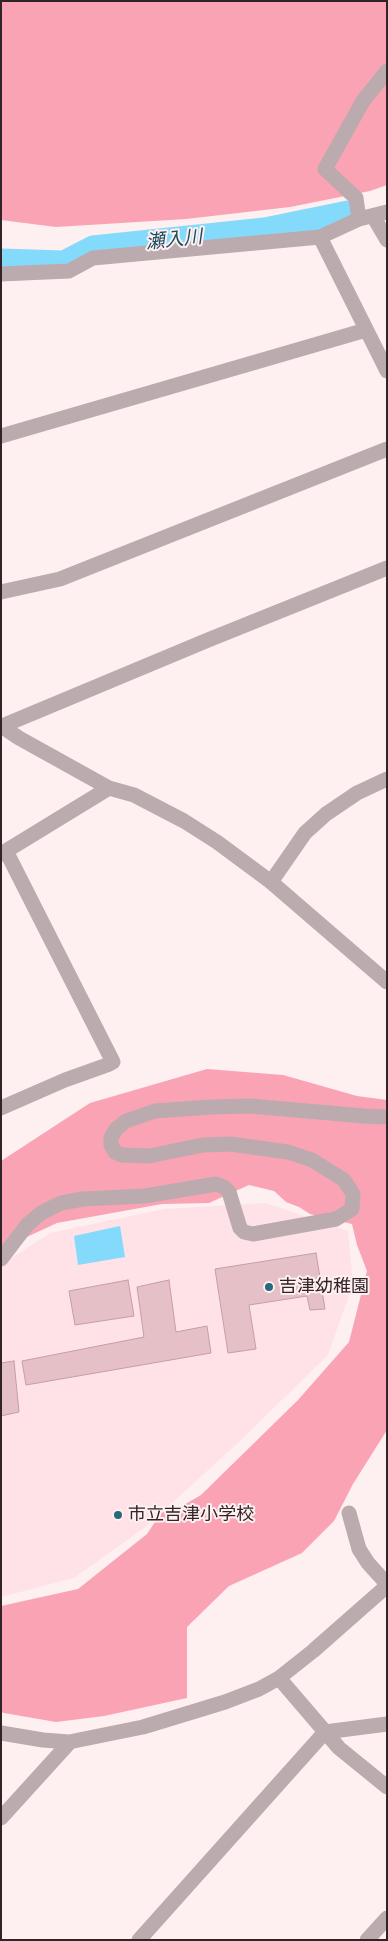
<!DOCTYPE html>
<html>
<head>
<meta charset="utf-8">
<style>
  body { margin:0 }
  #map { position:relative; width:388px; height:1941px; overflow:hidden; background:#feeff1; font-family:"IBM Plex Serif",serif }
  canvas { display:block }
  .frame { position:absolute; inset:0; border:2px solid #312326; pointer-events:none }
</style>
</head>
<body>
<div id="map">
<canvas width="388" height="1941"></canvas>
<div class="frame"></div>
</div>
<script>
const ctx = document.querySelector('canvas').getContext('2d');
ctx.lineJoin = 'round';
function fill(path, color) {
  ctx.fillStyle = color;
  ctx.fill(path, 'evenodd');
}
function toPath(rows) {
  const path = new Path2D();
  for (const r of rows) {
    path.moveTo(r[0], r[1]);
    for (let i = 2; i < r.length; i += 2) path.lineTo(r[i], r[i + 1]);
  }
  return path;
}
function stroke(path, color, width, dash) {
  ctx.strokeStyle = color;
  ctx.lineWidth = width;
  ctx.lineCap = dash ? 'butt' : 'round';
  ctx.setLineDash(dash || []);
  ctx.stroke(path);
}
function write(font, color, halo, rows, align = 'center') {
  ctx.font = font + ' "IBM Plex Serif","Noto Sans JP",serif';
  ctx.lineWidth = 4;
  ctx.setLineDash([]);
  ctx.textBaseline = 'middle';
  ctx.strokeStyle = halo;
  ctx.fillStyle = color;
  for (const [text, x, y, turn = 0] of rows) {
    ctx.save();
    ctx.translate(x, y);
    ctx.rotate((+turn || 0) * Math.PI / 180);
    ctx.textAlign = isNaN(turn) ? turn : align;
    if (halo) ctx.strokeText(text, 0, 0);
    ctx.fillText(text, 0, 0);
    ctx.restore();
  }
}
fill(toPath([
  [266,1203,348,1231,353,1284,328,1355,242,1439,147,1526,74,1578,1,1597,1,1265,50,1233,164,1209]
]), '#ffe2e7');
fill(toPath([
  [1,1,387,1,387,185,370,191,290,207,186,219,56,227,1,220],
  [207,1069,283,1075,357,1096,387,1100,387,1430,353,1484,334,1521,302,1553,229,1586,187,1627,187,1698,104,1716,56,1722,4,1713,1,1712,1,1606,78,1589,147,1534,161,1513,182,1506,201,1495,298,1400,349,1342,367,1271,357,1245,352,1224,310,1214,299,1207,286,1202,274,1191,249,1185,209,1203,162,1204,57,1223,1,1249,1,1161,90,1103]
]), '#faa3b5');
fill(toPath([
  [120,1226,125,1257,78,1265,74,1236]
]), '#84dafa');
stroke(toPath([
  [1,261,64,263,93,248,265,230,348,213]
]), '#84dafa', 25);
const building = toPath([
  [316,1253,325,1309,310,1310,307,1296,249,1305,256,1349,228,1353,215,1269,316,1253],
  [128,1280,134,1316,75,1325,69,1291,128,1280],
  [169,1280,176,1332,207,1326,211,1353,26,1385,22,1361,144,1337,137,1287,169,1280],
  [14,1361,19,1412,1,1416,1,1363,14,1361]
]);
fill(building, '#e6c0c7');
stroke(building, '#c49fa6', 1);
stroke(toPath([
  [373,216,387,240],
  [359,219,387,212],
  [320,237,387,371],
  [1,274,69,271,93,258,320,237,359,219,356,198,325,169,363,101,387,71],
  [1,436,366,330],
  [1,592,60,579,387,449],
  [1,726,19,738,109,788,134,795,184,821,217,842,271,882,387,982],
  [2,726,208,640,387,568],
  [1,854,109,788],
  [271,882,305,833,326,814,357,793,387,779],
  [1,1108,65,1080,107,1065,113,1062,6,851],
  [1,1259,27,1225,41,1213,61,1203,83,1199,145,1196,216,1184,224,1187,229,1192,240,1228,244,1232,253,1234,336,1219,352,1209,353,1194,344,1180,312,1160,288,1152,230,1144,203,1145,149,1156,122,1155,115,1152,111,1145,111,1138,116,1129,126,1121,155,1111,211,1107,250,1106,364,1116,387,1117],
  [349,1513,359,1549,368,1563,387,1584],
  [279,1678,339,1748,387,1787],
  [1,1733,43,1740,69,1742,143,1727,225,1702,259,1689,279,1678,313,1651,387,1586],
  [1,1818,70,1742],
  [139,1940,325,1732,387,1724],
  [367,1940,387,1918]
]), '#bcabae', 15);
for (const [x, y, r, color] of [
  [269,1287,5,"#2a687e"],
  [118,1515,5,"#2a687e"]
]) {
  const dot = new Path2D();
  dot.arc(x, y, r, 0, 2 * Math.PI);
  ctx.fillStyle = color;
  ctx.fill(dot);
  stroke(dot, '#feeff1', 2);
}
write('18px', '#312326', '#feeff1', [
  ["吉津幼稚園",279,1287],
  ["市立吉津小学校",128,1515]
], 'left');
write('italic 19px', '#1b4c5d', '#feeff1', [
  ["瀬入川",174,240,-6]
]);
</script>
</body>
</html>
